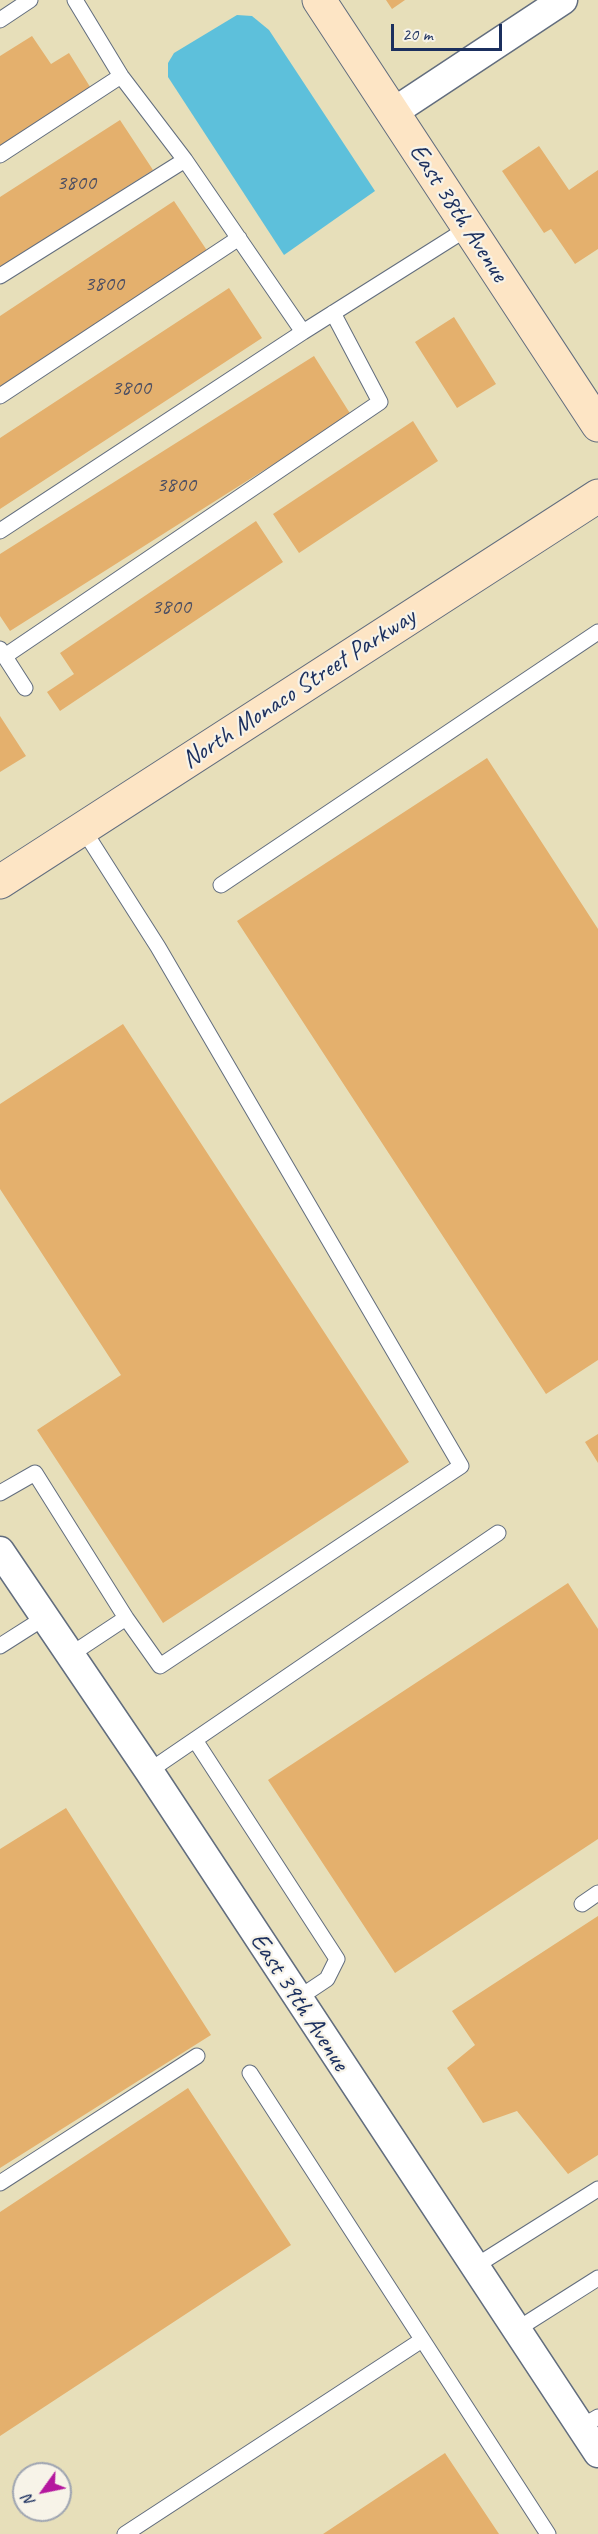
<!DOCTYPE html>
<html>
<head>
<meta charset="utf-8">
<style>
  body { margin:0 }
  #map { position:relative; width:598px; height:2534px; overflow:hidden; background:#e7dfba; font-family:Caveat,sans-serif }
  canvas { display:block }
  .north { position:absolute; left:12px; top:2462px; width:60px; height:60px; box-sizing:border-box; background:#f7f3e8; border:2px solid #9fa5b1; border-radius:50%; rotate:237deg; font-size:16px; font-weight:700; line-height:24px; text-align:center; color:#1b2f5e }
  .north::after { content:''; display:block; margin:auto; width:21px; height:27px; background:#b5179e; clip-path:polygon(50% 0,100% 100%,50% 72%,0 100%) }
  .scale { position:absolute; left:391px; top:24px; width:111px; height:27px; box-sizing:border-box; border:3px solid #1b2f5e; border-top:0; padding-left:8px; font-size:18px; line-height:21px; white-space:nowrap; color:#1b2f5e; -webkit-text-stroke:4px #f7f3e8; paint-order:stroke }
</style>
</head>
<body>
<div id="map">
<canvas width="598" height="2534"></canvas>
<div class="north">N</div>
<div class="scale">20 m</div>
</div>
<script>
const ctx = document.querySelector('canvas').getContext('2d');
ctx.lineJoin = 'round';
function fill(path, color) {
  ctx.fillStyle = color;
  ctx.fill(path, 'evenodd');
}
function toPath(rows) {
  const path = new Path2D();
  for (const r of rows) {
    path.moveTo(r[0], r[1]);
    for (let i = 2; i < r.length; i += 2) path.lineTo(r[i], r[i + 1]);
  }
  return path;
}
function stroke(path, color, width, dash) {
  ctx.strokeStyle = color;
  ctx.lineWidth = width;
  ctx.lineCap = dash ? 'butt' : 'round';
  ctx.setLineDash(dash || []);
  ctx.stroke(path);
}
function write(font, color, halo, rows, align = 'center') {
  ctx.font = font + ' Caveat,sans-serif';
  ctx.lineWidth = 4.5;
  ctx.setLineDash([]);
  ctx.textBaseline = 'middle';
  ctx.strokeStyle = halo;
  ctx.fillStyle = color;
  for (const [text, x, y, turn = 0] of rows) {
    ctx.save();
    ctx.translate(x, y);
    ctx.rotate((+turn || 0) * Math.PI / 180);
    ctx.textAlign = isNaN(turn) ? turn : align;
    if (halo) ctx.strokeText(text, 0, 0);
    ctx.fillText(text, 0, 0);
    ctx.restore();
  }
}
fill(toPath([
  [237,15,252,16,269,30,375,191,284,255,168,77,168,63,174,53]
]), '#5dc0db');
fill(toPath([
  [386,0,405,0,392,9],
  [32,36,51,64,69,53,92,90,0,148,0,56],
  [120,120,153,170,0,267,0,197],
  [539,146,569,190,598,170,598,249,575,264,551,229,544,233,502,171],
  [174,201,208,252,0,389,0,316],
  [229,288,262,338,0,509,0,438],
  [454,317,496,384,457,408,415,342],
  [314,356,351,415,10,631,0,616,0,554],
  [413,421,438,461,299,553,273,514],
  [256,521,283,562,60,711,47,692,74,674,60,653],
  [0,716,26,756,0,772],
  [487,758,598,929,598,1360,546,1394,237,921],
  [123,1024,409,1462,163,1623,37,1430,121,1375,0,1189,0,1104],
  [598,1434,598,1463,585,1442],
  [568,1583,598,1629,598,1839,395,1973,268,1780],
  [66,1808,211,2035,0,2168,0,1849],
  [598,1916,598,2155,568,2174,517,2111,483,2123,447,2068,475,2045,452,2011],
  [188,2088,291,2245,0,2436,0,2212],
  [445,2453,499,2534,323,2534]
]), '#e4b06d');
const lane = toPath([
  [75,0,121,76,185,160,303,332,468,228],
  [0,20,30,0],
  [0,155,121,76],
  [0,276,185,160],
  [0,396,239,238],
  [0,531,303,332],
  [0,649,25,688],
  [5,656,380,402,333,313],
  [221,885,598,632],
  [0,1493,35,1473,126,1618],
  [0,1646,44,1618],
  [70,1655,126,1618,160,1666,461,1466,158,947,83,829],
  [195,1740,337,1959,327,1979,297,1999],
  [149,1771,498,1533],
  [582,1904,598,1893],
  [250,2073,548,2534],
  [0,2183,197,2056],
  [474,2267,598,2189],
  [516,2330,598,2278],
  [581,2427,598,2417],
  [125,2534,422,2340]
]);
const street = toPath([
  [392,113,563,0],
  [0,1551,149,1771,598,2453]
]);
const secondary = toPath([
  [319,0,598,425],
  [0,882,598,496]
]);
stroke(lane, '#626d7e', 17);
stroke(street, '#626d7e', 31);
stroke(secondary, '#626d7e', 35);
stroke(lane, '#fff', 15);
stroke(street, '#fff', 28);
stroke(secondary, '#fde5c5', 33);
write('22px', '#4d4f62', null, [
  ["3800",76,183],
  ["3800",104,284],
  ["3800",131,388],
  ["3800",176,485],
  ["3800",171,607]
]);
write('26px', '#1b2f5e', '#f7f3e8', [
  ["East 38th Avenue",458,213,57],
  ["North Monaco Street Parkway",299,689,-33],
  ["East 39th Avenue",299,2002,57]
]);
</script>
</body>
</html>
